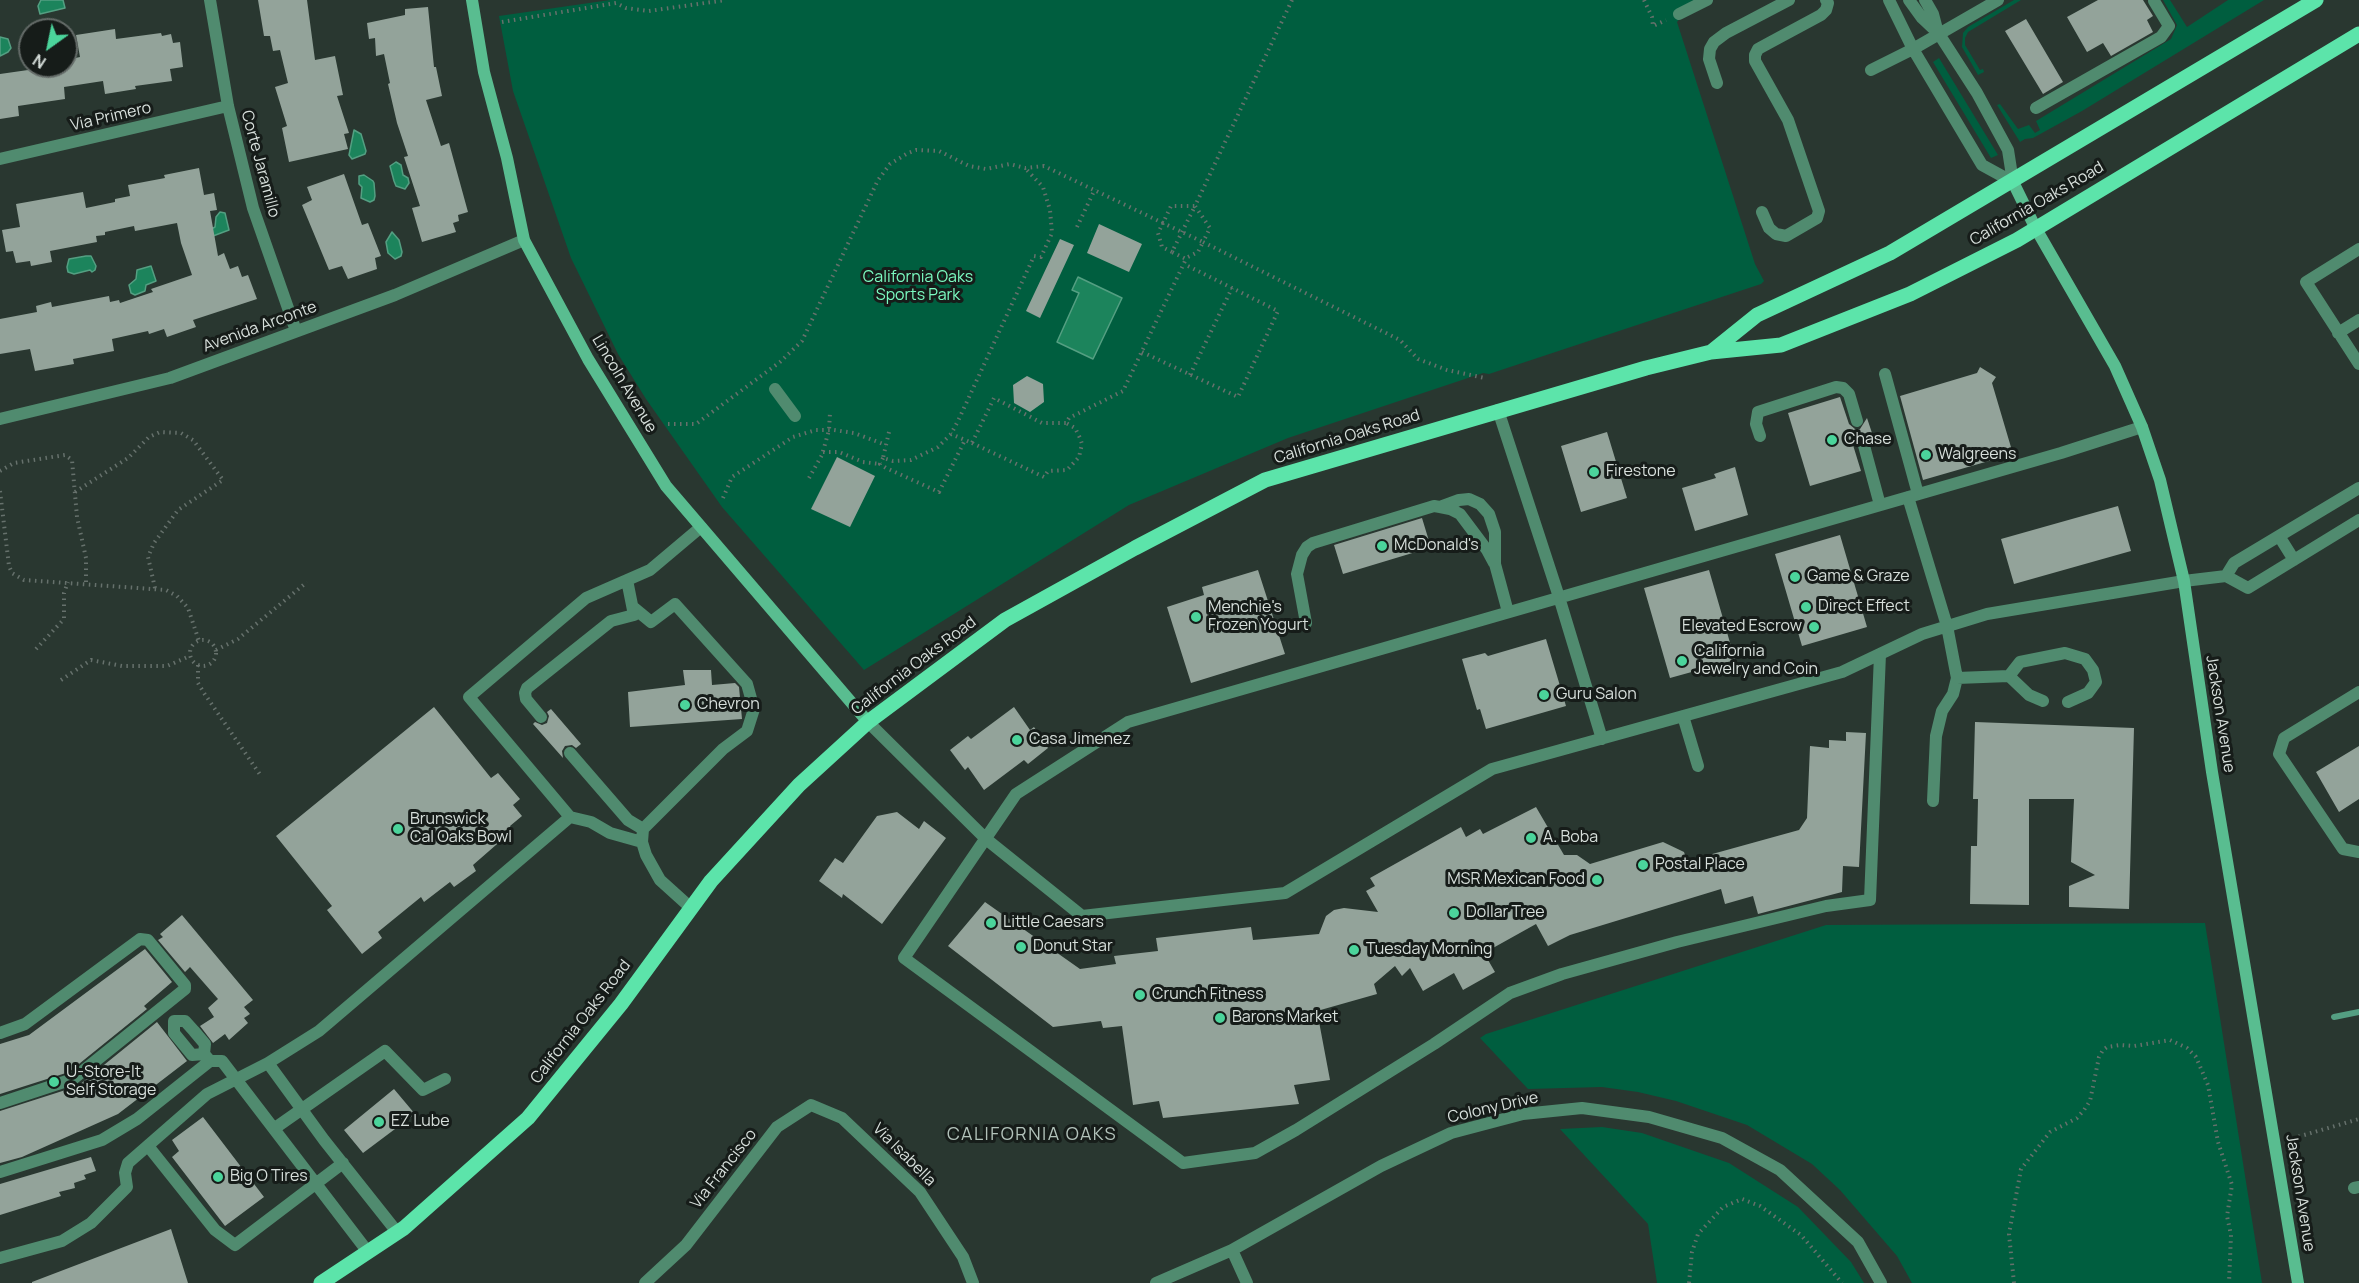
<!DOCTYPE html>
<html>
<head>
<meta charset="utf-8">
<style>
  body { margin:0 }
  #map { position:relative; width:2359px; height:1283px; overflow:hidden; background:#293730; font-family:Manrope,sans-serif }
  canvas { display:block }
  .north { position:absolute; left:18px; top:18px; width:60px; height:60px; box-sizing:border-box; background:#161c19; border:2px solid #636a67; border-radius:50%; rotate:213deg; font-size:16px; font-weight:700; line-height:24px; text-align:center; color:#d7dfdb }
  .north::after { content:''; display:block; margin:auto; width:21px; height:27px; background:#4bd49b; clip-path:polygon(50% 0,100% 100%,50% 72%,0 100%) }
</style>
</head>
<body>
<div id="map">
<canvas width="2359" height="1283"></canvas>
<div class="north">N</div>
</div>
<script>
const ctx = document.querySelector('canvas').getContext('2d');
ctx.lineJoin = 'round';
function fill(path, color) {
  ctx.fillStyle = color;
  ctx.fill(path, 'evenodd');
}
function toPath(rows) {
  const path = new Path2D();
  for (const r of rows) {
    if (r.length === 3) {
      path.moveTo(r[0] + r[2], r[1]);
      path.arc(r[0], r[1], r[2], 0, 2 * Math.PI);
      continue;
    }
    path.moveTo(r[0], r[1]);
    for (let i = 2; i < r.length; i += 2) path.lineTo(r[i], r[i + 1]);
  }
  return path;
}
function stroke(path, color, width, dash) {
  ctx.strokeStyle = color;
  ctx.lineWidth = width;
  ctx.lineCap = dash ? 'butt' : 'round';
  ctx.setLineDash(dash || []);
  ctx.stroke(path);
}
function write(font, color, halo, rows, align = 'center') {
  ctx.font = font + ' Manrope,sans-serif';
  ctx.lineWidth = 6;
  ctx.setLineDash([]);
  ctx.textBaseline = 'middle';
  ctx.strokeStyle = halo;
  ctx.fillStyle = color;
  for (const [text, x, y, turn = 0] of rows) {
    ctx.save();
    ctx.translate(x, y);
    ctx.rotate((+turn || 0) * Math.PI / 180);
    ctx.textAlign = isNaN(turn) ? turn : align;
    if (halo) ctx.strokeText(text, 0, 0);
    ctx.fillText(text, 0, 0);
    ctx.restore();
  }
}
fill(toPath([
  [610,0,1701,0,1692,4,1677,22,1755,264,1764,281,1761,284,1489,374,1483,373,1288,438,1129,505,864,670,722,507,646,399,618,354,571,258,513,91,499,16],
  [2014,0,2021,0,1968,32,1965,38,1965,45,1980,70,1983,69,1984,72,1978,75,1962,47,1963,33,1968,27],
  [2163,0,2170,0,2187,27,2228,0,2264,0,2082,111,2033,138,2025,139,2020,142,1997,105,2000,104,2018,129,2029,125,2035,133,2040,130,2036,121,2171,39,2177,25],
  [1939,58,1998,155,1991,158,1933,62],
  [2205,923,2262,1283,1912,1283,1897,1256,1840,1190,1812,1164,1747,1125,1676,1101,1638,1092,1602,1087,1528,1089,1480,1038,1486,1034,1826,925],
  [1602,1127,1642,1133,1729,1163,1798,1207,1851,1262,1864,1283,1657,1283,1648,1224,1560,1129]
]), '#005e3f');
const water = toPath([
  [41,0,63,0,65,8,40,14,38,6,41,0],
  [0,37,8,39,11,48,8,52,0,56,0,37],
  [354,130,361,134,366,151,365,154,352,159,349,155,354,130],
  [396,162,401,165,403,175,408,178,409,183,405,189,396,186,394,181,390,166,396,162],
  [364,175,373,181,374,183,375,196,374,200,370,202,361,198,362,187,359,184,359,176,364,175],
  [220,212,225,213,229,230,213,236,208,231,215,227,216,217,220,212],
  [392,232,399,240,402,252,401,256,395,259,388,253,386,242,392,232],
  [86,256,91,256,96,266,95,270,92,272,90,270,74,274,68,272,67,267,69,259,86,256],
  [151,266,156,281,146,285,145,291,135,295,131,293,129,285,136,279,137,270,151,266],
  [1078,277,1122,298,1093,359,1057,342,1079,293,1072,290,1078,277]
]);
fill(water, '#1c845c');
stroke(water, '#549f82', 1.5);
stroke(toPath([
  [2334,1017,2359,1012]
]), '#549f82', 6);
fill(toPath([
  [258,0,307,0,315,60,335,56,343,95,337,96,349,133,344,134,348,149,289,162,282,128,287,126,275,87,288,83,280,50,273,51,270,36,264,36],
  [2098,0,2143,0,2153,16,2147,20,2153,32,2111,56,2103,43,2087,52,2067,17],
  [428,7,434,67,436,67,442,96,426,100,441,146,449,143,468,212,458,215,459,221,453,223,456,232,422,242,412,208,420,206,404,157,408,156,397,123,388,84,390,83,384,54,376,56,375,38,369,39,367,23,405,15,405,9],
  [2026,19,2063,82,2043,94,2005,31],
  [115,29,116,39,161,33,162,36,171,34,173,43,180,42,183,67,170,69,172,81,135,86,136,89,105,94,103,81,64,87,65,99,18,106,19,116,0,119,0,74,28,70,28,66,66,66,66,60,80,57,76,35],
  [199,168,204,195,214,193,217,210,210,211,218,256,224,253,230,269,238,266,242,277,248,275,257,299,193,320,196,327,167,337,164,329,149,334,148,331,112,339,114,351,73,359,74,364,35,371,30,349,0,354,0,319,37,312,36,306,51,302,52,307,109,296,110,302,119,300,120,303,153,292,151,289,192,275,181,243,177,223,135,231,134,226,105,232,105,235,96,236,97,242,50,251,52,262,31,266,30,261,16,263,13,251,6,252,2,230,20,227,16,204,83,192,86,208,115,202,115,199,130,196,128,185,165,178,164,175],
  [344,174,362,225,368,223,381,256,375,258,377,269,348,279,342,266,329,270,302,205,312,200,307,187],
  [1099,224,1142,244,1129,272,1087,253],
  [1060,239,1074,245,1040,318,1026,311],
  [1980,367,1996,377,1992,383,2013,454,1923,480,1900,396,1977,373],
  [1027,376,1043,384,1044,402,1030,412,1014,403,1013,385],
  [1840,397,1849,424,1855,429,1860,429,1867,418,1874,439,1871,440,1866,434,1860,434,1853,445,1861,471,1810,486,1788,413],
  [1607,432,1627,498,1581,512,1561,446],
  [837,457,875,476,850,527,811,509],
  [1735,467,1748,515,1695,531,1682,488,1716,478,1714,474],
  [2118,506,2131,551,2014,584,2001,539],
  [1422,518,1429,541,1427,542,1429,548,1343,574,1334,545],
  [1840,535,1867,627,1802,646,1775,554],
  [1258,570,1285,654,1191,683,1167,607,1204,595,1202,587],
  [1709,570,1735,660,1670,678,1644,588],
  [1546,639,1566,706,1486,729,1480,709,1477,710,1462,659,1485,653,1488,656],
  [683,670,711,670,712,685,735,683,739,687,742,719,630,727,628,692,685,685],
  [434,707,491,778,498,773,520,799,513,805,522,816,510,826,512,831,473,865,476,871,454,887,450,882,424,902,421,897,378,932,382,938,362,954,327,910,332,906,276,836],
  [1014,707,1030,730,1034,727,1048,748,1028,764,1024,760,984,790,968,767,965,770,950,750,968,736,971,739],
  [551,709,581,744,576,748,572,745,565,746,562,751,563,758,533,724,535,722,542,725,547,723,549,716,547,712],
  [1975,722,2134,728,2129,909,2069,907,2069,886,2095,875,2071,862,2074,799,2029,799,2029,905,1970,904,1971,846,1977,846,1978,799,1973,799],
  [1846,732,1866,733,1859,867,1843,866,1842,892,1758,914,1753,896,1725,904,1721,889,1570,935,1548,946,1536,924,1484,953,1495,972,1463,990,1454,973,1423,991,1410,968,1402,976,1395,966,1374,984,1377,994,1317,1011,1330,1080,1294,1085,1299,1104,1163,1118,1159,1101,1133,1105,1122,1026,1103,1028,1101,1021,1053,1027,948,946,985,902,1080,969,1116,964,1114,956,1158,951,1156,938,1251,927,1253,940,1319,934,1326,916,1334,910,1344,908,1378,912,1366,891,1375,886,1370,878,1461,827,1466,837,1480,829,1483,834,1536,807,1564,855,1577,855,1590,864,1663,842,1684,852,1687,861,1799,830,1807,818,1810,746,1829,748,1829,740,1846,741],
  [2359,746,2359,799,2339,812,2316,772],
  [897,812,919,829,924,821,946,838,882,924,843,894,842,898,819,881,835,858,843,863,877,816],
  [182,915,253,1000,244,1007,250,1014,244,1018,248,1023,229,1040,225,1034,213,1043,200,1026,214,1017,208,1008,218,999,190,967,185,972,158,940,163,937,160,934],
  [145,949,172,982,144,1006,147,1009,69,1072,0,1094,0,1044,29,1035],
  [157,1022,187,1061,118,1114,22,1157,0,1163,0,1111,78,1086],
  [394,1089,415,1114,363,1153,344,1130],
  [203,1117,264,1197,225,1226,172,1157,179,1151,172,1140],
  [91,1157,96,1171,84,1175,86,1179,74,1183,75,1188,59,1192,61,1196,0,1215,0,1184],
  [171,1229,188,1283,32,1283,32,1282]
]), '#93a39a');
stroke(toPath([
  [1292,0,1195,206,1210,228,1203,242,1400,340,1418,359,1447,370,1485,378],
  [1644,0,1652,17,1653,26,1666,20],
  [502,22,616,3,626,8,649,11,726,0],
  [1077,227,1095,189],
  [1172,252,1162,247,1158,233,1163,223,1203,242,1198,252,1186,258],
  [1142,352,1238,397,1278,311,1184,264],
  [1190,375,1232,288],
  [668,424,696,424,780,362,802,341,878,180,890,164,908,153,916,150,939,151,969,166,986,169,1010,164,1025,168,1044,166,1163,223,1171,206,1195,206,1172,252,1186,259,1123,391,1069,418,1066,423,1042,423,994,398,972,443,951,434],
  [889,432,883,458,893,461,911,460,938,447,951,434,958,421,1034,256,1041,257,1052,233,1050,210,1043,187,1025,168],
  [972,443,1044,477,1048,471,1067,470,1079,457,1082,444,1080,438,1075,428,1066,423],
  [823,452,839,452,863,462,880,464],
  [883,458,880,464,886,468,939,492,965,440],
  [0,471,14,463,65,455,72,460,77,517,86,558,86,583],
  [809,478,822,455,829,430,830,413],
  [0,491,9,566,12,573,24,580,166,590,177,596,188,608,199,641],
  [75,492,128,458,149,437,160,432,181,433,193,440,223,480,178,510,154,543,148,557,155,588],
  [723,498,732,477,793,437,816,430,834,430,854,433,886,445],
  [203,653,13],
  [36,649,64,619,64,593,68,582],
  [216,650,238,639,307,582],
  [198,665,198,683,204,693,261,776],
  [61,680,91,660,122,666,167,666,190,656],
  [2287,1140,2359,1119],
  [1689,1283,1692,1252,1698,1234,1723,1207,1742,1199,1760,1206,1801,1235,1842,1283],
  [2014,1283,2009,1234,2021,1169,2050,1132,2077,1118,2084,1110,2090,1101,2099,1057,2103,1050,2107,1047,2120,1045,2134,1046,2170,1040,2187,1048,2196,1057,2208,1085,2218,1142,2232,1185,2227,1216,2231,1235,2229,1283]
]), '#66716c', 4, [1.5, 4.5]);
stroke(toPath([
  [1889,0,1913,49,1982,165,2013,182],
  [1909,0,1922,18,1939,34,1977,93,2008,150,2013,182],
  [1925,0,1933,14,1938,33],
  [1871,70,1913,49,1998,0],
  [1717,83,1709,59,1710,49,1714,42,1726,33,1789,0],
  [2036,108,2161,37,2169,26,2154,1],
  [1762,212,1769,228,1776,234,1786,236,1817,218,1819,211,1788,120,1755,61,1755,55,1758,49,1769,43,1821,15,1826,10,1828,3,1826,0],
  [1885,374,1918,494],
  [775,389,795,416],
  [1498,410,1559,597,1602,739],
  [1760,436,1756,424,1758,412,1836,387,1843,388,1849,394,1857,421],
  [1863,442,1880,505],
  [1908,497,1947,626,1957,678,1953,694,1942,711,1936,736,1933,801],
  [1440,507,1450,509,1460,514,1487,550,1494,563],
  [634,608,651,622,675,604,747,684,754,709,747,731,723,749,643,829,642,842,646,855,660,880,691,908],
  [1306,623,1297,574,1302,555,1307,547,1313,543,1434,506,1440,507,1459,500,1469,499,1480,504,1489,514,1495,532,1495,564,1508,612],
  [1880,654,1870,900,1826,906,1677,942,1562,974,1510,993,1434,1044,1296,1130,1255,1153,1183,1163,904,958,1016,794,1128,722,2061,453,2142,427],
  [2009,676,2020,662,2065,653,2085,659,2093,670,2096,682,2088,693,2068,702],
  [1957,678,2009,676,2029,695,2043,701],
  [1683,716,1698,766],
  [541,717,526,699,525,693,527,688,611,621,634,615,627,580],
  [868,722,986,839,1082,916,1285,893,1492,769,1842,672,1922,634,1987,614,2184,581],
  [570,753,628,820,643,829],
  [642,842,610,833,591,822,570,817,469,697,586,598,650,570,701,527],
  [0,1033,25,1024,140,939,148,940,185,985,185,989,73,1079,0,1103],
  [204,1054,192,1055,174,1033,174,1021,185,1021,194,1031,205,1044,204,1054,210,1061],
  [268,1063,324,1140,397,1232],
  [275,1128,385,1051,423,1090,445,1079],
  [148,1146,215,1230,235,1245,343,1163],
  [0,1172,102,1140,137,1119,210,1061,222,1061,368,1252],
  [2354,1188,2359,1187],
  [0,1258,62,1241,91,1223,127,1187,125,1173,128,1163,207,1094,268,1063,319,1031,570,817]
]), '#508b6f', 12);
stroke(toPath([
  [210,0,228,106,253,208,296,331],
  [1679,14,1707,0],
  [0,159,228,106],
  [2359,249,2306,282,2359,364],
  [2338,333,2359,320],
  [0,419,170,378,395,295,524,240],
  [2279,536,2294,560],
  [2226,576,2234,563,2359,488],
  [2184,581,2226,576,2248,588,2359,520],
  [2359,692,2284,738,2279,754,2343,849,2359,852],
  [1232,1250,1247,1283],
  [645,1283,686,1245,777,1127,811,1105,842,1118,920,1192,963,1257,973,1283],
  [1156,1283,1232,1250,1381,1166,1451,1133,1523,1114,1582,1108,1649,1117,1722,1138,1780,1170,1858,1242,1881,1283]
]), '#508b6f', 12);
stroke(toPath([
  [472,0,484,72,507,158,524,240,588,359,666,486,868,722],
  [2013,182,2035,227,2115,366,2142,427,2160,480,2184,581,2212,772,2298,1283]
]), '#59bd90', 12);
stroke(toPath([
  [1711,352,1757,315,1890,253,2316,0],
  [321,1283,404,1228,528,1118,621,1004,711,881,799,785,868,722,1005,620,1135,548,1265,480,1646,368,1711,352,1781,345,1910,294,2017,240,2359,34]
]), '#5ce4aa', 15);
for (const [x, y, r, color] of [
  [1832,440,6,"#4bd49b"],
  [1926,455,6,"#4bd49b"],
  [1594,472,6,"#4bd49b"],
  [1382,546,6,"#4bd49b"],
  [1795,577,6,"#4bd49b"],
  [1806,607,6,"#4bd49b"],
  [1196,617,6,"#4bd49b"],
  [1814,627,6,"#4bd49b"],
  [1682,661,6,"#4bd49b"],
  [1544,695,6,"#4bd49b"],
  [685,705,6,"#4bd49b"],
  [1017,740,6,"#4bd49b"],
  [398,829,6,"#4bd49b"],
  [1531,838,6,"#4bd49b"],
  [1643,865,6,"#4bd49b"],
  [1597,880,6,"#4bd49b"],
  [1454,913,6,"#4bd49b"],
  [991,923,6,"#4bd49b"],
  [1021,947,6,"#4bd49b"],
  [1354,950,6,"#4bd49b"],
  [1140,995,6,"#4bd49b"],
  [1220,1018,6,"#4bd49b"],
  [54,1082,6,"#4bd49b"],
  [379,1122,6,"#4bd49b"],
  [218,1177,6,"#4bd49b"]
]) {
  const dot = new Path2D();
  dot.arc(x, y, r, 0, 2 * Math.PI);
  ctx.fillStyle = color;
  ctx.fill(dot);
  stroke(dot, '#161c19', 2);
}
write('16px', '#d7dfdb', '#161c19', [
  ["Via Primero",111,117,-13],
  ["Corte Jaramillo",260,164,75],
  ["California Oaks Road",2037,204,-30],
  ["Avenida Arconte",260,327,-20],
  ["Lincoln Avenue",624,384,59],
  ["California Oaks Road",1347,437,-17],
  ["California Oaks Road",914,666,-37],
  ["Jackson Avenue",2220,714,81],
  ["California Oaks Road",581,1022,-52],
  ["Colony Drive",1493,1108,-13],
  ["Via Isabella",904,1155,45],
  ["Via Francisco",724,1169,-52],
  ["Jackson Avenue",2300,1193,81]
]);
write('16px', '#7bfbc1', '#161c19', [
  ["California Oaks",918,278],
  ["Sports Park",918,296]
]);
write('16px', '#d7dfdb', '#161c19', [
  ["Chase",1844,440],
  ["Walgreens",1938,455],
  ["Firestone",1606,472],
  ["McDonald's",1394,546],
  ["Game & Graze",1807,577],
  ["Direct Effect",1818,607],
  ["Menchie's",1208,608],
  ["Frozen Yogurt",1208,626],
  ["Elevated Escrow",1802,627,"right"],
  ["California",1694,652],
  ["Jewelry and Coin",1694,670],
  ["Guru Salon",1556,695],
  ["Chevron",697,705],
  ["Casa Jimenez",1029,740],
  ["Brunswick",410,820],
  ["Cal Oaks Bowl",410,838],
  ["A. Boba",1543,838],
  ["Postal Place",1655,865],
  ["MSR Mexican Food",1585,880,"right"],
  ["Dollar Tree",1466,913],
  ["Little Caesars",1003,923],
  ["Donut Star",1033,947],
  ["Tuesday Morning",1366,950],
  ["Crunch Fitness",1152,995],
  ["Barons Market",1232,1018],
  ["U-Store-It",66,1073],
  ["Self Storage",66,1091],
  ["EZ Lube",391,1122],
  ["Big O Tires",230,1177]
], 'left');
ctx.letterSpacing = '1.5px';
write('18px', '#b2c2ba', '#161c19', [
  ["CALIFORNIA OAKS",1032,1135]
]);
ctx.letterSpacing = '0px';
</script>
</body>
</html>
